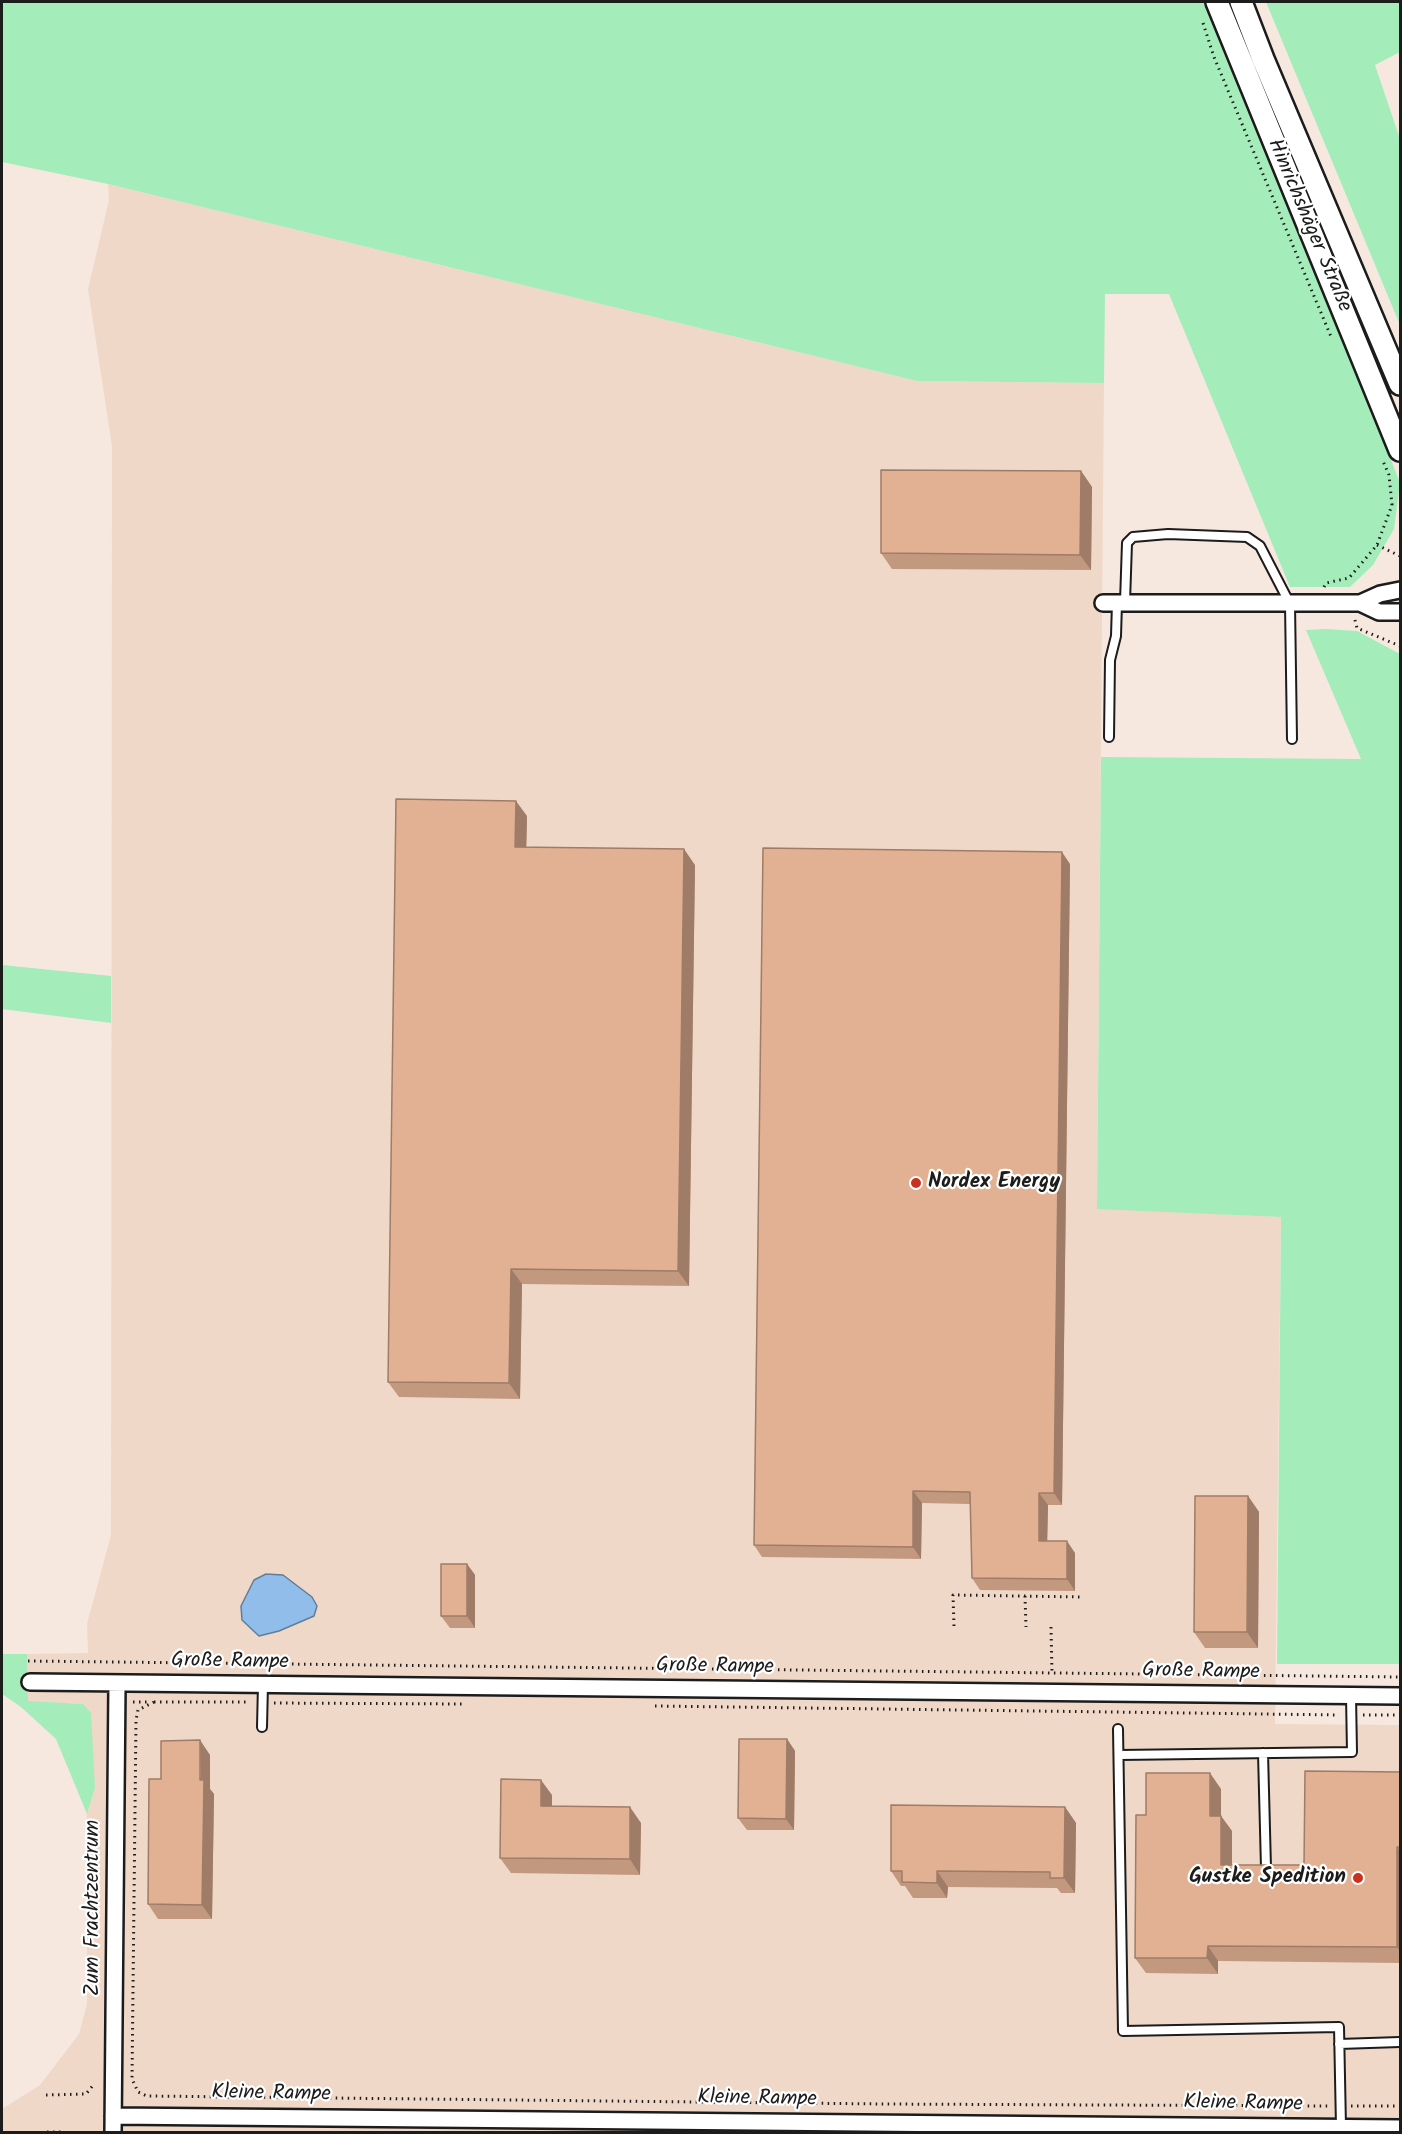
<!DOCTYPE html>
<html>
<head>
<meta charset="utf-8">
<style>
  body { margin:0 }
  #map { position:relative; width:1402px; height:2134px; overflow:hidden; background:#f6e8df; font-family:Kalam,sans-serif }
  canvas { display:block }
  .frame { position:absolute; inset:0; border:3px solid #1c1c1c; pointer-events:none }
</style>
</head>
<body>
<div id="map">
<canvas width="1402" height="2134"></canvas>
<div class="frame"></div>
</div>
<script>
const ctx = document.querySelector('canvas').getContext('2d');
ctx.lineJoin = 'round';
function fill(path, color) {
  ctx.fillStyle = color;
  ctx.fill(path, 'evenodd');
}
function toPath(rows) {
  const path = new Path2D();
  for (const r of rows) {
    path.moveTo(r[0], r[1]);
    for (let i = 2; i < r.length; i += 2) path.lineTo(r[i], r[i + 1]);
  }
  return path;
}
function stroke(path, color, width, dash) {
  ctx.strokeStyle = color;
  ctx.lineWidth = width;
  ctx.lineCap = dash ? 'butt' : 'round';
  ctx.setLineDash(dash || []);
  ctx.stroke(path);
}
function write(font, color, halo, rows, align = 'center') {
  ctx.font = font + ' Kalam,sans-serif';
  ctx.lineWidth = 4.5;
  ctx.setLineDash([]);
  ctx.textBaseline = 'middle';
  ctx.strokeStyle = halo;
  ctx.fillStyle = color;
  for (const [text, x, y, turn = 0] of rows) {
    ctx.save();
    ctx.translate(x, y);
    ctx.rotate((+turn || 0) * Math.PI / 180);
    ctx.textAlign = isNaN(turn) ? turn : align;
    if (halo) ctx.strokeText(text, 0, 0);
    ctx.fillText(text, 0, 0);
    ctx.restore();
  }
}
fill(toPath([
  [108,184,917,381,1104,383,1097,1208,1281,1217,1275,1724,1400,1725,1400,2132,2,2132,2,2109,40,2085,79,2034,87,2004,87,1814,95,1788,83,1704,28,1702,27,1654,88,1653,87,1624,111,1535,112,446,88,289,109,200]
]), '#f0d8c8');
fill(toPath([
  [2,2,1205,2,1224,54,1370,405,1400,483,1394,529,1373,565,1350,587,1290,587,1169,294,1105,294,1104,383,917,381,108,184,2,162],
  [1266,2,1400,2,1400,52,1375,65,1400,139,1400,325],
  [1326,629,1357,631,1400,654,1400,1664,1277,1664,1281,1217,1097,1209,1101,757,1361,759,1306,630],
  [2,965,111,976,111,1023,2,1009],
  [2,1654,27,1654,28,1701,83,1704,91,1713,95,1788,87,1814,56,1739,21,1707,2,1694]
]), '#a4ecba');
const water = toPath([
  [266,1574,283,1575,312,1597,317,1606,314,1616,279,1631,259,1636,242,1620,241,1606,254,1580,266,1574]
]);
fill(water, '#90bde9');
stroke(water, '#627d97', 1.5);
const lane = toPath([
  [1125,602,1127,543,1133,537,1168,534,1247,537,1260,546,1290,604,1292,739],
  [1109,737,1110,660,1116,636,1117,603],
  [262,1727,263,1684],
  [1118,1729,1123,2031,1339,2027,1341,2127],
  [1263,1753,1266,1868],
  [1119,1755,1352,1752,1351,1696],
  [1339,2044,1400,2042]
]);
const street = toPath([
  [1103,603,1360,603,1379,612,1400,612],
  [1360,603,1380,594,1400,590],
  [30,1682,1400,1696],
  [113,2116,1400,2128],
  [113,2132,117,1683]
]);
const secondary = toPath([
  [1217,2,1400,450],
  [1241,2,1263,59,1400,384]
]);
stroke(lane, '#1c1c1c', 12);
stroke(street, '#1c1c1c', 20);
stroke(secondary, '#1c1c1c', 26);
stroke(toPath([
  [1203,23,1214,57,1332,339],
  [1377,545,1400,556],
  [1324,587,1326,583,1349,578,1377,545,1392,505,1389,475,1383,461],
  [1355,620,1357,628,1400,646],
  [1025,1596,1026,1627],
  [954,1626,953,1595,1084,1597],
  [1051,1627,1052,1673],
  [28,1661,1400,1677],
  [133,1702,148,1702],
  [154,1702,138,1710,136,1720,132,2079,138,2092,147,2096,883,2104,1329,2106],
  [154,1702,250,1702],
  [274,1703,466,1704],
  [655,1706,1339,1715],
  [1363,1715,1400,1715],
  [46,2095,86,2094,94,2084],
  [1351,2106,1400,2106],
  [47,2132,62,2132]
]), '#1c1c1c', 3, [1.5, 4.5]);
stroke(lane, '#fff', 8);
stroke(street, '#fff', 15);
stroke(secondary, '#fff', 21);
fill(toPath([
  [1081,471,1092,487,1091,570,892,569,881,553],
  [527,816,526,848,695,865,689,1286,522,1284,520,1399,399,1397,388,1382],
  [1070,864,1062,1505,1048,1505,1047,1541,1075,1553,1075,1591,980,1590,972,1578,970,1504,922,1503,921,1559,762,1557,754,1545],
  [1248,1496,1259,1512,1258,1648,1205,1648,1194,1632],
  [467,1564,475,1575,475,1628,450,1628,441,1616],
  [787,1739,795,1751,794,1830,747,1830,738,1818],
  [210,1755,210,1789,214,1794,212,1919,158,1919,148,1904],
  [1401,1772,1401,1963,1218,1961,1218,1974,1146,1973,1135,1958,1146,1815,1221,1789,1221,1816,1232,1831,1232,1865,1304,1865],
  [552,1795,552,1806,641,1823,640,1875,511,1873,500,1858],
  [1065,1807,1076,1823,1075,1893,1061,1893,1057,1888,948,1887,947,1898,913,1898,905,1886,901,1886,891,1871]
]), '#c2987e');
fill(toPath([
  [1081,471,1092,487,1091,570,1080,555],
  [516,801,527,816,526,863,515,847],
  [684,849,695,865,689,1286,678,1271],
  [1062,852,1070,864,1062,1505,1054,1493],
  [511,1269,522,1284,520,1399,509,1383],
  [913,1491,922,1503,921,1559,913,1547],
  [1039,1493,1048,1505,1047,1553,1039,1541],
  [1248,1496,1259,1512,1258,1648,1247,1632],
  [1067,1541,1075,1553,1075,1591,1067,1579],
  [467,1564,475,1575,475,1628,467,1616],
  [787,1739,795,1751,794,1830,786,1819],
  [200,1740,210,1755,210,1789,214,1794,212,1919,202,1905],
  [1210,1773,1221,1789,1221,1831,1210,1816],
  [541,1780,552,1795,552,1822,541,1806],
  [630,1807,641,1823,640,1875,630,1859],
  [1065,1807,1076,1823,1075,1893,1064,1878],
  [1221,1816,1232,1831,1232,1880,1221,1865],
  [1397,1847,1401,1851,1401,1953,1397,1947],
  [937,1871,948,1887,947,1898,937,1883],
  [1208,1946,1218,1961,1218,1974,1207,1958]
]), '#9e7c67');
const building = toPath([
  [881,470,1081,471,1080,555,881,553,881,470],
  [396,799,516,801,515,847,684,849,678,1271,511,1269,509,1383,388,1382,396,799],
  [763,848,1062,852,1054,1493,1039,1493,1039,1541,1067,1541,1067,1579,972,1578,970,1492,913,1491,913,1547,754,1545,763,848],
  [1195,1496,1248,1496,1247,1632,1194,1632,1195,1496],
  [441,1564,467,1564,467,1616,441,1616,441,1564],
  [739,1739,787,1739,786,1819,738,1818,739,1739],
  [200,1740,200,1780,204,1780,202,1905,148,1904,149,1779,161,1779,161,1741,200,1740],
  [1305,1771,1401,1772,1401,1847,1397,1847,1397,1947,1208,1946,1207,1958,1135,1958,1136,1815,1146,1815,1146,1773,1210,1773,1210,1816,1221,1816,1221,1865,1304,1865,1305,1771],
  [501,1779,541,1780,541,1806,630,1807,630,1859,500,1858,501,1779],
  [891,1805,1065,1807,1064,1878,1050,1878,1050,1872,937,1871,937,1883,902,1882,902,1871,891,1871,891,1805]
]);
fill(building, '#e2b193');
stroke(building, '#9e7c67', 1.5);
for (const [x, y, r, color] of [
  [916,1183,6,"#c8321e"],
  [1358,1878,6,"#c8321e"]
]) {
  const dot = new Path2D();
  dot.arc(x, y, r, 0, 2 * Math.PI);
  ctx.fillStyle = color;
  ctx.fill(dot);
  stroke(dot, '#fff', 2);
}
write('21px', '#1c1c1c', '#fff', [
  ["Hinrichshäger Straße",1308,226,67],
  ["Große Rampe",230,1663,1],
  ["Große Rampe",715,1668,1],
  ["Große Rampe",1201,1673,1],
  ["Zum Frachtzentrum",94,1908,-90],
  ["Kleine Rampe",271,2095,1],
  ["Kleine Rampe",757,2100,1],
  ["Kleine Rampe",1243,2105,1]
]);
write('bold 21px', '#1c1c1c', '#fff', [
  ["Nordex Energy",928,1183],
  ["Gustke Spedition",1346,1878,"right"]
], 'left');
</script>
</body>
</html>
